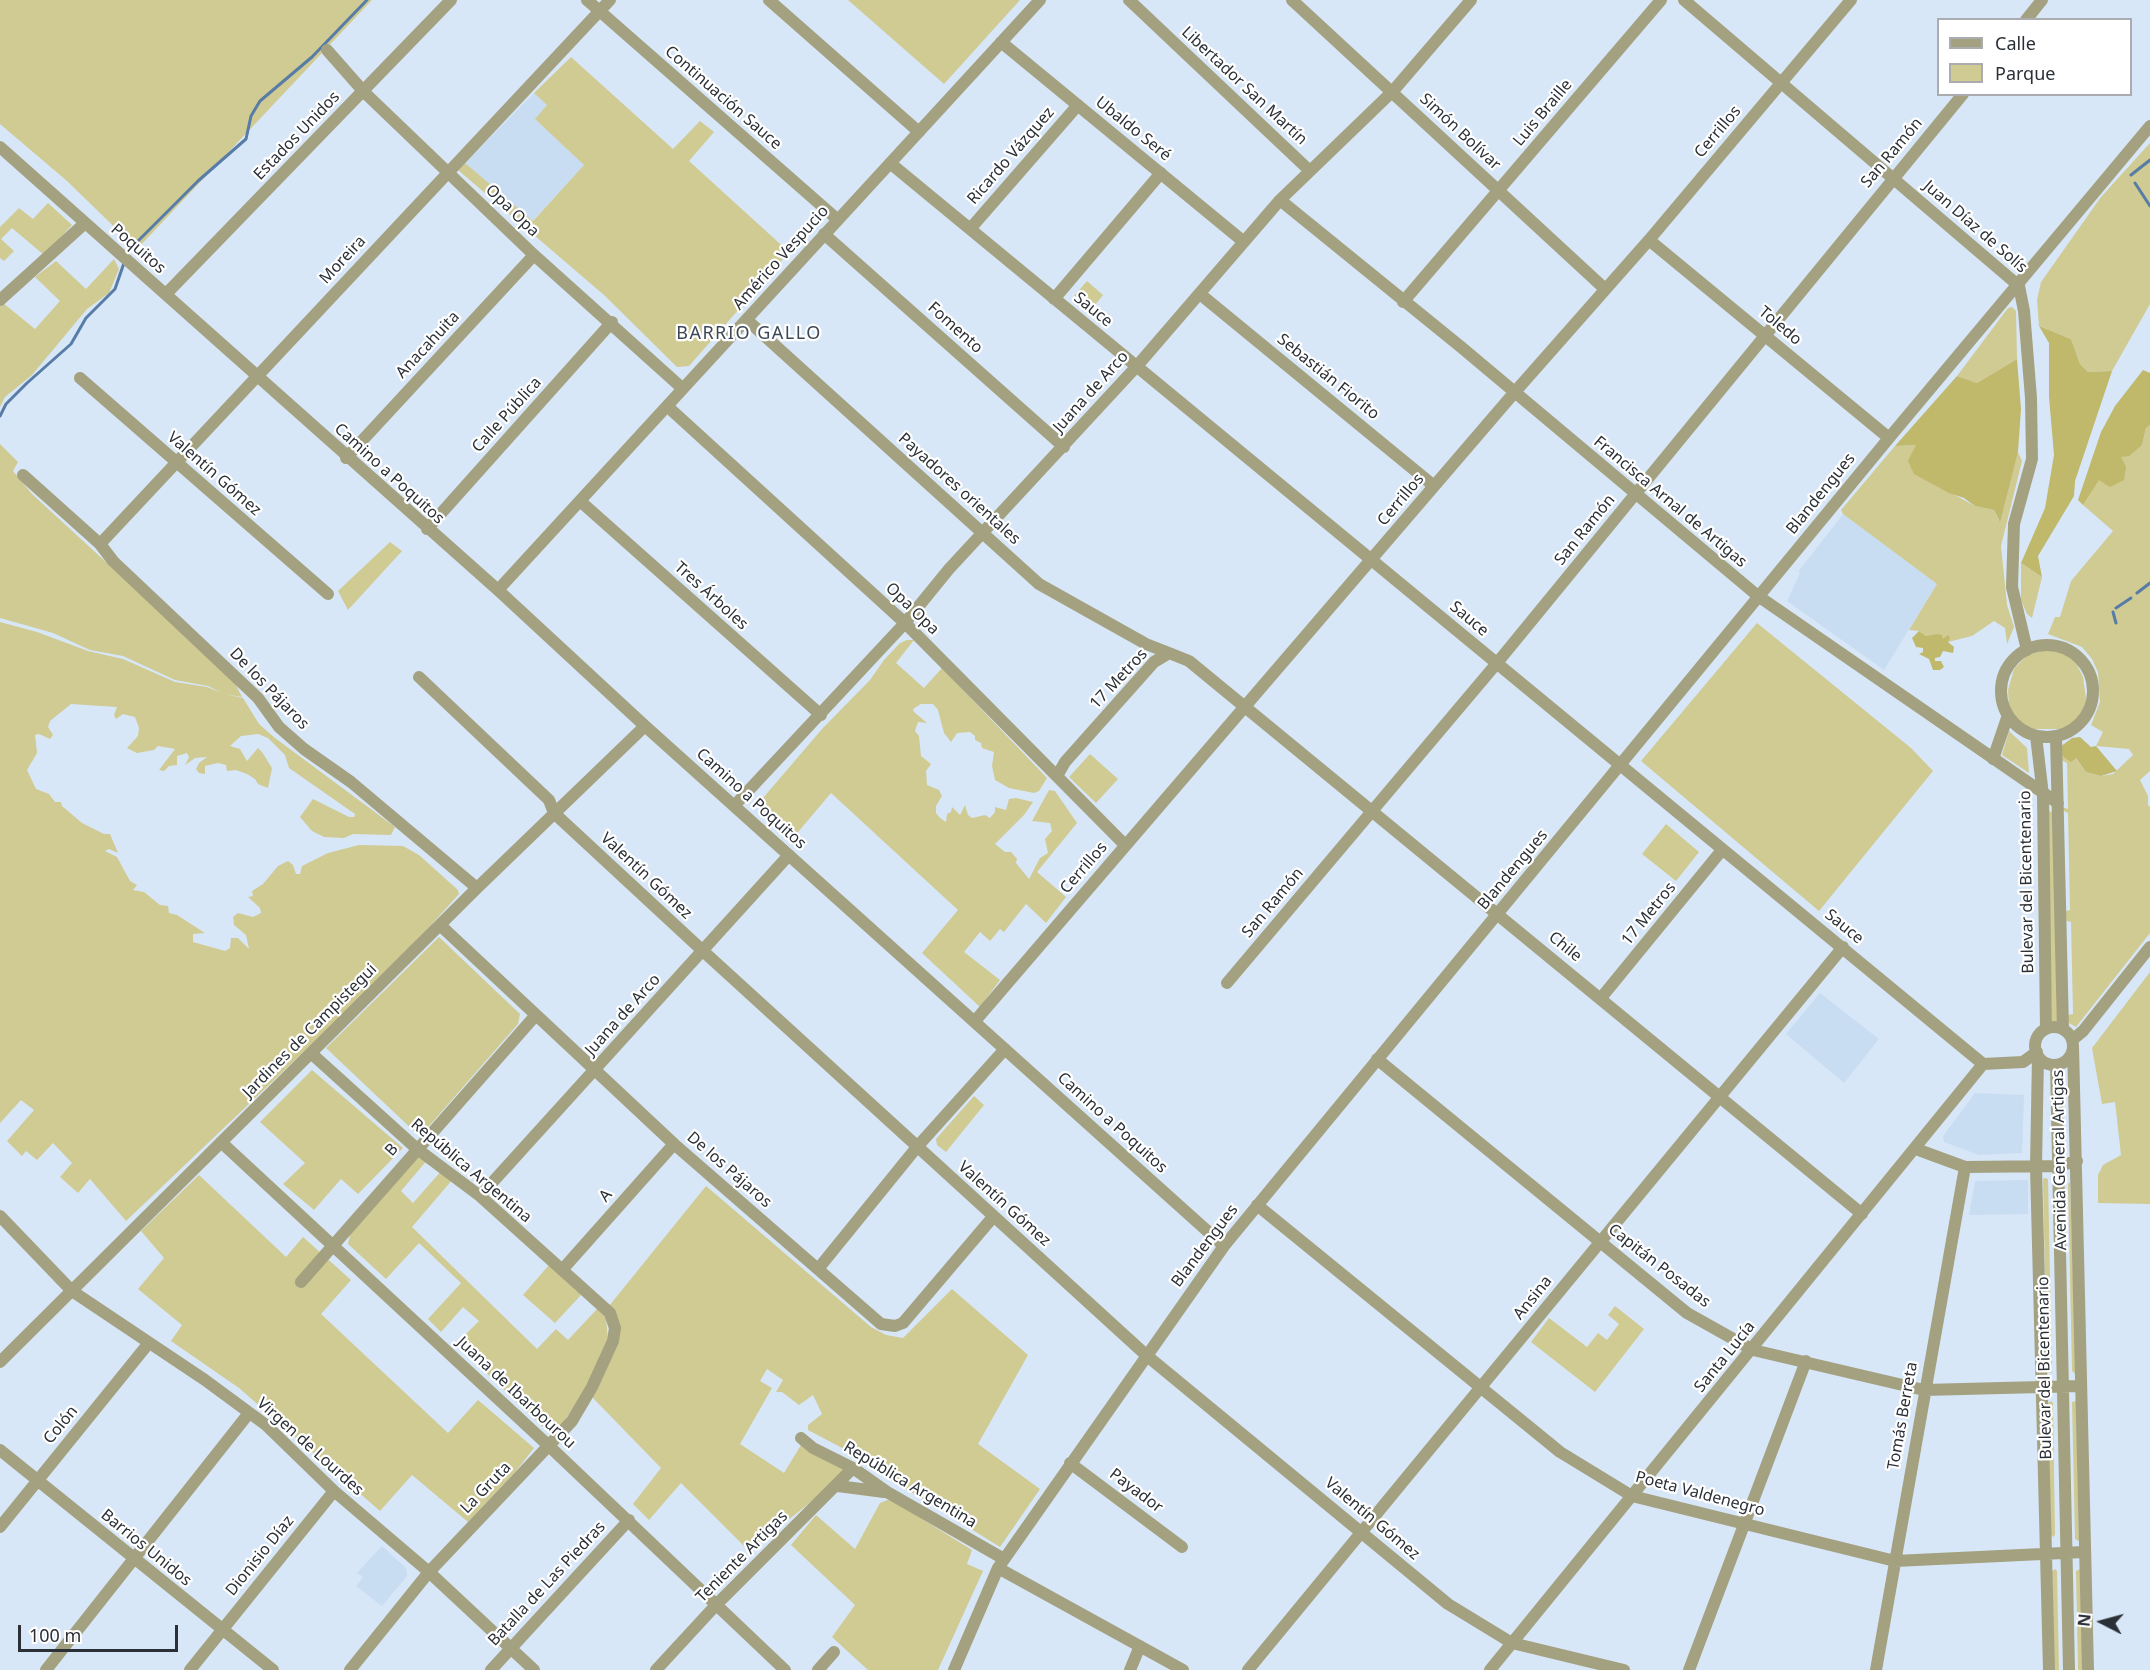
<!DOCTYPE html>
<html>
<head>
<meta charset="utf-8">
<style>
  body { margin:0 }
  #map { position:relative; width:2150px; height:1670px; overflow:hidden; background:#d8e7f8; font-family:"Noto Sans",sans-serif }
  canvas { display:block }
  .legend { position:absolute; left:1937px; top:18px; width:195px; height:78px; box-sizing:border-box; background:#fff; border:2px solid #aaacaf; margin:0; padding:8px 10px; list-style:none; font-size:18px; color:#2b3037 }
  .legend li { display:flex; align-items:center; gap:12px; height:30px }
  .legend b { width:30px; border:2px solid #aaacaf }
  .north { position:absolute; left:2072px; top:1592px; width:60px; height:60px; -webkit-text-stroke:4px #fff; paint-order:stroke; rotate:276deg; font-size:16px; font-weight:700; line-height:24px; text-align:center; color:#2b3037 }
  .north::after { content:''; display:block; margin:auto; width:21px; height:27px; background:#2b3037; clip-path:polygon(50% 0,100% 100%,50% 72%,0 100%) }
  .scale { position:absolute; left:18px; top:1625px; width:160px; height:27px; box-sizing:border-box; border:3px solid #2b3037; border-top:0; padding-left:8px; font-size:18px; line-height:21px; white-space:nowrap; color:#2b3037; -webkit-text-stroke:4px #fff; paint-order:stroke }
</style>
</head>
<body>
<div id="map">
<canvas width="2150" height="1670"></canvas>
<ul class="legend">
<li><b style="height:8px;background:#a3a180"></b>Calle</li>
<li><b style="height:16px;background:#d0ca93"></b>Parque</li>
</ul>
<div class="north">N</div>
<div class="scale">100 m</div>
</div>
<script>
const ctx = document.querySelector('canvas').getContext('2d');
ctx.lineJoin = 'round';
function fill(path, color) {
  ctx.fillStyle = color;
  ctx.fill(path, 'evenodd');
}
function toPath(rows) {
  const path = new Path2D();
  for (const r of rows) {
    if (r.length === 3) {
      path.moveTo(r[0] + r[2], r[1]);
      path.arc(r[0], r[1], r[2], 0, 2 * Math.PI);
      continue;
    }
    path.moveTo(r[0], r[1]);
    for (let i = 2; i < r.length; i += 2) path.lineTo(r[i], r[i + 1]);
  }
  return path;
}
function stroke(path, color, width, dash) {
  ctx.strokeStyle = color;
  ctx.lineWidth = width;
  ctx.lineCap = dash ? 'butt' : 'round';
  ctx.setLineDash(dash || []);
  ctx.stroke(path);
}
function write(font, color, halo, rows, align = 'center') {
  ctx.font = font + ' "Noto Sans",sans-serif';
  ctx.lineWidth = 4.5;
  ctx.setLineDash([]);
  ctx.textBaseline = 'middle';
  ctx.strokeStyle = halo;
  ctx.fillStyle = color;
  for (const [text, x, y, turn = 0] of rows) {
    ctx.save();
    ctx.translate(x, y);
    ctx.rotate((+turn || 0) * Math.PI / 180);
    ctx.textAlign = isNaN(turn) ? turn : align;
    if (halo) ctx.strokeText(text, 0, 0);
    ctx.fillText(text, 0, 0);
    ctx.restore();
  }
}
fill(toPath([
  [534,93,547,105,535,119,584,165,532,221,465,163],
  [1843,514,1937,584,1884,670,1787,601,1800,573,1798,572],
  [1820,993,1879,1039,1844,1083,1786,1034],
  [1975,1093,2024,1095,2022,1153,1979,1155,1944,1142,1943,1136],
  [2028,1180,2028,1214,1969,1215,1975,1181],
  [382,1546,406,1568,407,1576,382,1606,356,1586,363,1577,357,1573]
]), '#c8dcf2');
fill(toPath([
  [0,0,372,0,137,249,67,181,0,124],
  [848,0,1020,0,944,84],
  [571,57,673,149,700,121,714,132,689,161,789,252,689,366,677,367,604,295,458,170,465,163,533,221,584,165,535,119,547,105,534,93],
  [2150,143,2150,304,2112,371,2088,372,2080,364,2071,339,2039,326,2037,300,2041,282,2101,197],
  [48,203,72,225,44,255,12,228,1,239,14,251,4,261,0,258,0,227,19,208,33,219],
  [114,259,119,269,109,293,87,309,32,375,5,397,0,407,0,307,3,303,35,329,60,301,35,277,56,261,86,289],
  [1087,281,1103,295,1091,310,1074,296],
  [2008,308,2012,307,2016,311,2017,359,1977,383,1957,376],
  [2150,425,2150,771,2140,780,2148,796,2148,805,2150,807,2150,933,2076,1027,2069,1023,2067,1015,2073,1014,2071,922,2063,920,2063,912,2070,910,2068,813,2062,810,2062,807,2068,809,2067,763,2060,759,2060,753,2075,757,2086,772,2101,776,2113,774,2133,755,2129,749,2096,746,2103,732,2091,725,2100,702,2098,672,2092,659,2082,647,2048,634,2055,617,2060,617,2071,581,2113,531,2083,505,2099,479,2121,457,2142,445,2146,428],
  [0,444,18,462,13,471,32,494,233,679,242,697,224,694,243,698,259,724,275,738,395,827,391,835,353,834,344,838,324,837,312,831,300,817,313,799,349,817,354,817,355,814,289,768,285,755,268,738,258,734,241,736,230,746,240,749,247,761,258,748,262,752,272,768,268,788,258,784,255,779,247,774,236,770,227,771,226,765,218,763,205,766,205,774,199,773,196,769,199,763,207,757,195,758,185,765,189,757,187,753,177,756,177,765,169,766,164,771,159,770,175,749,158,746,154,750,137,753,127,748,138,736,139,728,135,717,123,714,116,719,114,715,117,707,71,704,50,721,48,727,53,735,50,739,39,734,35,735,37,753,27,770,36,789,49,794,55,802,61,802,62,806,82,823,104,834,110,834,118,853,109,849,105,851,117,857,130,881,137,885,133,890,144,892,160,905,168,906,169,913,177,915,205,933,193,934,193,942,225,951,230,948,231,938,238,938,249,949,246,935,234,925,233,917,238,913,253,917,261,913,260,908,248,897,253,896,252,891,263,884,278,866,288,861,293,865,296,874,300,874,302,866,328,853,359,845,403,846,419,855,458,890,459,894,396,964,126,1221,90,1179,78,1193,60,1177,72,1163,53,1143,37,1160,26,1151,22,1156,7,1141,34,1110,21,1100,0,1123,0,622,37,632,88,651,123,659,175,682,207,687,222,693,208,686,175,680,123,656,90,650,53,633,0,618],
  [1916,445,1935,484,1975,506,1994,510,1999,521,2018,452,2022,461,2001,546,2007,605,2014,627,2007,644,2005,628,1994,621,1972,636,1948,642,1936,634,1926,636,1919,631,1909,630,1937,584,1843,514,1841,510,1895,446],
  [390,542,402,551,348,610,338,591],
  [2021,563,2042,577,2032,618,2027,614,2021,600],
  [1757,623,1911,748,1933,771,1819,911,1641,761],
  [907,640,914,640,896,663,924,688,942,668,1047,778,1039,791,1034,793,1009,788,995,780,992,766,994,752,982,748,981,743,975,740,975,736,970,732,957,733,951,742,944,733,938,710,933,704,921,704,913,709,914,712,927,723,918,722,915,731,919,736,921,756,931,764,926,771,927,785,939,790,942,796,936,806,936,813,940,818,946,822,947,814,951,812,952,807,960,815,965,805,968,815,972,818,985,815,990,818,995,812,995,807,1006,810,1009,799,1016,798,1033,802,1024,815,995,844,1005,852,1011,852,1017,859,1016,863,1029,879,1040,858,1048,853,1045,839,1052,831,1050,823,1032,821,1049,790,1055,791,1077,823,1037,872,1066,897,1046,923,1026,904,1004,932,1000,929,990,941,980,932,964,952,1000,980,980,1007,922,953,958,910,831,793,793,838,757,805,822,729,870,680,884,660,900,643],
  [2044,650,2061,652,2069,656,2075,661,2083,677,2086,699,2084,709,2069,729,2030,729,2016,720,2009,708,2008,690,2014,669,2026,656],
  [2009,731,2027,748,2029,773,2002,755],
  [1090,754,1118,779,1096,803,1069,777],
  [2046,809,2053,813,2058,1022,2052,1022],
  [1666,824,1699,852,1676,881,1642,854],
  [439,937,520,1014,518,1024,423,1133,417,1134,326,1048],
  [2150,972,2150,1204,2098,1203,2098,1175,2103,1165,2121,1155,2115,1102,2102,1104,2092,1048],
  [312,1070,403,1148,358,1194,341,1179,314,1210,283,1184,305,1163,260,1122],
  [974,1096,984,1105,946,1152,937,1145,936,1139],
  [417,1156,429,1158,401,1191,413,1203,443,1169,453,1179,412,1227,537,1349,556,1329,568,1340,597,1309,606,1317,608,1341,588,1387,556,1433,542,1426,456,1344,479,1321,463,1307,441,1332,428,1319,461,1283,419,1243,386,1279,348,1244,351,1231],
  [199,1175,286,1257,303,1237,351,1280,321,1314,448,1433,478,1400,534,1448,516,1471,468,1522,412,1475,380,1511,239,1388,171,1341,182,1325,138,1289,164,1258,141,1231],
  [2045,1178,2048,1179,2052,1372,2050,1373,2047,1372,2043,1179],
  [2070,1182,2076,1372,2074,1373,2072,1371,2068,1184],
  [706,1186,871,1327,886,1335,903,1338,952,1289,1028,1355,978,1444,1040,1489,1000,1547,884,1475,882,1469,808,1430,808,1425,822,1414,813,1395,799,1405,782,1392,776,1392,783,1380,767,1369,760,1381,772,1388,740,1444,784,1473,801,1445,846,1470,826,1490,749,1551,681,1483,649,1520,633,1504,661,1468,592,1397,620,1335,620,1323,609,1306],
  [549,1265,581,1295,555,1323,523,1295],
  [1615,1306,1644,1329,1595,1392,1531,1342,1549,1318,1587,1347,1598,1333,1607,1340,1619,1324,1608,1315],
  [2051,1401,2053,1403,2055,1535,2053,1537,2051,1535,2048,1403],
  [2076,1401,2079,1540,2078,1541,2075,1539,2072,1402],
  [890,1499,972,1550,967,1564,983,1571,938,1670,868,1670,832,1637,855,1605,791,1545,816,1515,855,1549,880,1503],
  [2055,1569,2057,1571,2059,1670,2054,1670,2052,1571],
  [2080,1569,2083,1670,2078,1670,2076,1571]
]), '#d0ca93');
fill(toPath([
  [2039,326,2071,339,2080,364,2088,372,2112,371,2075,481,2074,496,2038,556,2042,577,2021,563,2045,508,2054,455,2049,397,2049,343],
  [2017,359,2021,409,2018,452,2000,522,1994,510,1975,506,1964,498,1949,493,1914,474,1908,461,1916,445,1895,446,1957,376,1977,383],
  [2143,370,2150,373,2150,425,2146,428,2142,445,2129,456,2121,457,2126,467,2124,480,2110,487,2099,480,2083,505,2078,500,2101,432,2115,406],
  [1919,631,1926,636,1936,634,1942,635,1943,639,1948,635,1950,638,1948,642,1954,647,1953,653,1943,651,1940,657,1935,658,1935,661,1941,661,1944,667,1940,670,1933,670,1929,659,1919,654,1923,652,1923,648,1916,647,1912,638],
  [2080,737,2091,747,2096,746,2117,771,2101,776,2086,772,2076,758,2071,762,2064,757,2060,753,2060,747,2072,738]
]), '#c0b86b');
stroke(toPath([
  [2131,175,2150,160],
  [2135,183,2150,206],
  [136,243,198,181,246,139,251,116,260,101,312,57,367,0],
  [0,416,6,404,27,383,71,344,86,318,115,289,124,263],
  [2137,593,2150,583],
  [2116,608,2131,598],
  [2113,612,2116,623]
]), '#577ca6', 3);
stroke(toPath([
  [587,0,838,220],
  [769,0,919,132],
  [1129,0,1310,171],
  [1292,0,1605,289],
  [1684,0,2019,286,2024,311,2031,398,2032,459,2014,524,2012,587,2027,650],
  [2026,20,2042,0],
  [1001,42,1244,242],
  [327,50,364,92,534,255,682,388],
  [0,147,498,590,645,726,1224,1246],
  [890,163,1983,1064,2023,1062,2037,1052],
  [1280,200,1461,347,1758,596,2058,803],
  [970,229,1078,105],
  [824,234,1064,447],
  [1649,240,1889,438],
  [166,294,451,0],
  [1200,294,1434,486],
  [1054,299,1161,173],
  [0,300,84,224],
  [1403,302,1661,0],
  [747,320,1039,584,1146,644,1169,653],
  [80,378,328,594],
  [667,406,905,623,1125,845],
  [346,458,534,255],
  [23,475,100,544,113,561,258,698,279,727,304,749,351,782,477,888],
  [580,501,821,715],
  [427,529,612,322],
  [100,544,610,0],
  [498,590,1040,0],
  [2047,691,46],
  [419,677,549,800,554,813,703,951,1146,1355,1448,1604,1512,1643,1624,1670],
  [2036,736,2043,795,2046,1029],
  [2056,737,2063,1029],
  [1993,759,2008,715],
  [1057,776,1065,762,1154,662,1169,653,1189,661,1862,1214],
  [734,806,905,623,949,569,1137,366,1280,200,1393,91,1471,0],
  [440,925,674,1144,881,1324,895,1326,903,1323,993,1217],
  [1227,983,1497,663,1963,94],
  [1601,998,1722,850],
  [975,1021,1514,393,1649,240,1851,0],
  [2054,1046,19],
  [2072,1040,2083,1031,2150,947],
  [2073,1046,2088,1670],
  [312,1054,416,1148,480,1196,610,1313,615,1328,613,1341,592,1387,572,1421,429,1572,350,1670],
  [2038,1056,2036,1167,2049,1670],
  [1377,1059,1687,1313,1753,1350,1924,1390,2080,1386],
  [2056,1065,2069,1670],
  [221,1142,549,1446,785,1670],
  [1916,1149,1965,1167,2058,1166,2077,1161],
  [480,1196,789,855],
  [1257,1205,1560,1452,1632,1496,1895,1561,2084,1552],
  [0,1216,72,1291,205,1380,266,1425,334,1491,429,1572,534,1670],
  [818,1269,917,1147,1005,1049],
  [562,1270,674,1144],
  [301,1282,535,1016],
  [0,1362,477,888,645,726],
  [801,1438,813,1448,853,1468,887,1492,1004,1559],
  [0,1450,273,1670],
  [1070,1463,1182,1547],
  [838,1486,884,1492],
  [0,1527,148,1344],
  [998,1568,1183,1670],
  [46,1670,249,1413],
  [190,1670,334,1491],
  [491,1670,629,1520],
  [656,1670,716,1605,853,1468],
  [818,1670,834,1652],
  [954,1670,998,1568,1224,1246,1889,438,2150,126],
  [1130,1670,1140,1646],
  [1248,1670,1843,947],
  [1490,1670,1983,1064],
  [1689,1670,1806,1361],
  [1876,1670,1965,1167]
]), '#a3a180', 12);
write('16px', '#2b3037', '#fff', [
  ["Libertador San Martín",1244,86,43],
  ["Continuación Sauce",723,98,41],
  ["Luis Braille",1543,113,-50],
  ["Ubaldo Seré",1133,129,39],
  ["Simón Bolívar",1460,132,43],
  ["Cerrillos",1718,132,-50],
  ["Estados Unidos",297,136,-46],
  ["San Ramón",1892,153,-50],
  ["Ricardo Vázquez",1011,156,-49],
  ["Opa Opa",512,211,44],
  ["Juan Díaz de Solís",1975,227,41],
  ["Poquitos",138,249,41],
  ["Américo Vespucio",781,258,-48],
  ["Moreira",343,260,-47],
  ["Sauce",1093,310,39],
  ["Toledo",1780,326,40],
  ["Fomento",955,328,42],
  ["Anacahuita",428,345,-47],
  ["Sebastián Fiorito",1328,377,39],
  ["Juana de Arco",1091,392,-48],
  ["Calle Pública",507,415,-48],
  ["Valentín Gómez",214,474,41],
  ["Camino a Poquitos",389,474,42],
  ["Payadores orientales",959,489,42],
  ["Blandengues",1821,494,-51],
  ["Cerrillos",1401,500,-50],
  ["Francisca Arnal de Artigas",1670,502,40],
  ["San Ramón",1585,530,-51],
  ["Tres Árboles",711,596,42],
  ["Opa Opa",912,609,44],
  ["Sauce",1469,619,40],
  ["17 Metros",1119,679,-47],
  ["De los Pájaros",269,689,46],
  ["Camino a Poquitos",751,799,42],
  ["Cerrillos",1084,868,-49],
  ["Blandengues",1513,870,-50],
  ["Valentín Gómez",646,876,43],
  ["Bulevar del Bicentenario",2027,882,-91],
  ["San Ramón",1273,903,-50],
  ["17 Metros",1649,914,-51],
  ["Sauce",1844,927,39],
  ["Chile",1565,947,39],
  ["Juana de Arco",623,1015,-48],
  ["Jardines de Campistegui",310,1031,-45],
  ["Camino a Poquitos",1112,1123,42],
  ["B",392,1150,-49],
  ["Avenida General Artigas",2060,1160,-91],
  ["De los Pájaros",729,1170,41],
  ["República Argentina",471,1171,40],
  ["A",606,1196,-49],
  ["Valentín Gómez",1004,1204,42],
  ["Blandengues",1205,1246,-53],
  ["Capitán Posadas",1659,1266,38],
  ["Ansina",1533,1298,-51],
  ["Santa Lucía",1725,1357,-51],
  ["Bulevar del Bicentenario",2045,1368,-91],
  ["Juana de Ibarbourou",516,1393,43],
  ["Tomás Berreta",1903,1416,-80],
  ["Colón",61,1425,-51],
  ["Virgen de Lourdes",310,1447,42],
  ["República Argentina",910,1485,31],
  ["La Gruta",486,1488,-46],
  ["Payador",1136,1491,37],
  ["Poeta Valdenegro",1700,1494,15],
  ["Valentín Gómez",1372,1519,40],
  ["Barrios Unidos",146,1548,39],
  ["Dionisio Díaz",260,1556,-51],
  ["Teniente Artigas",742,1557,-45],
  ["Batalla de Las Piedras",547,1584,-47]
]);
ctx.letterSpacing = '1.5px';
write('18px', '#3c4856', '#fff', [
  ["BARRIO GALLO",749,334]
]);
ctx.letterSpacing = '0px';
</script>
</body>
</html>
